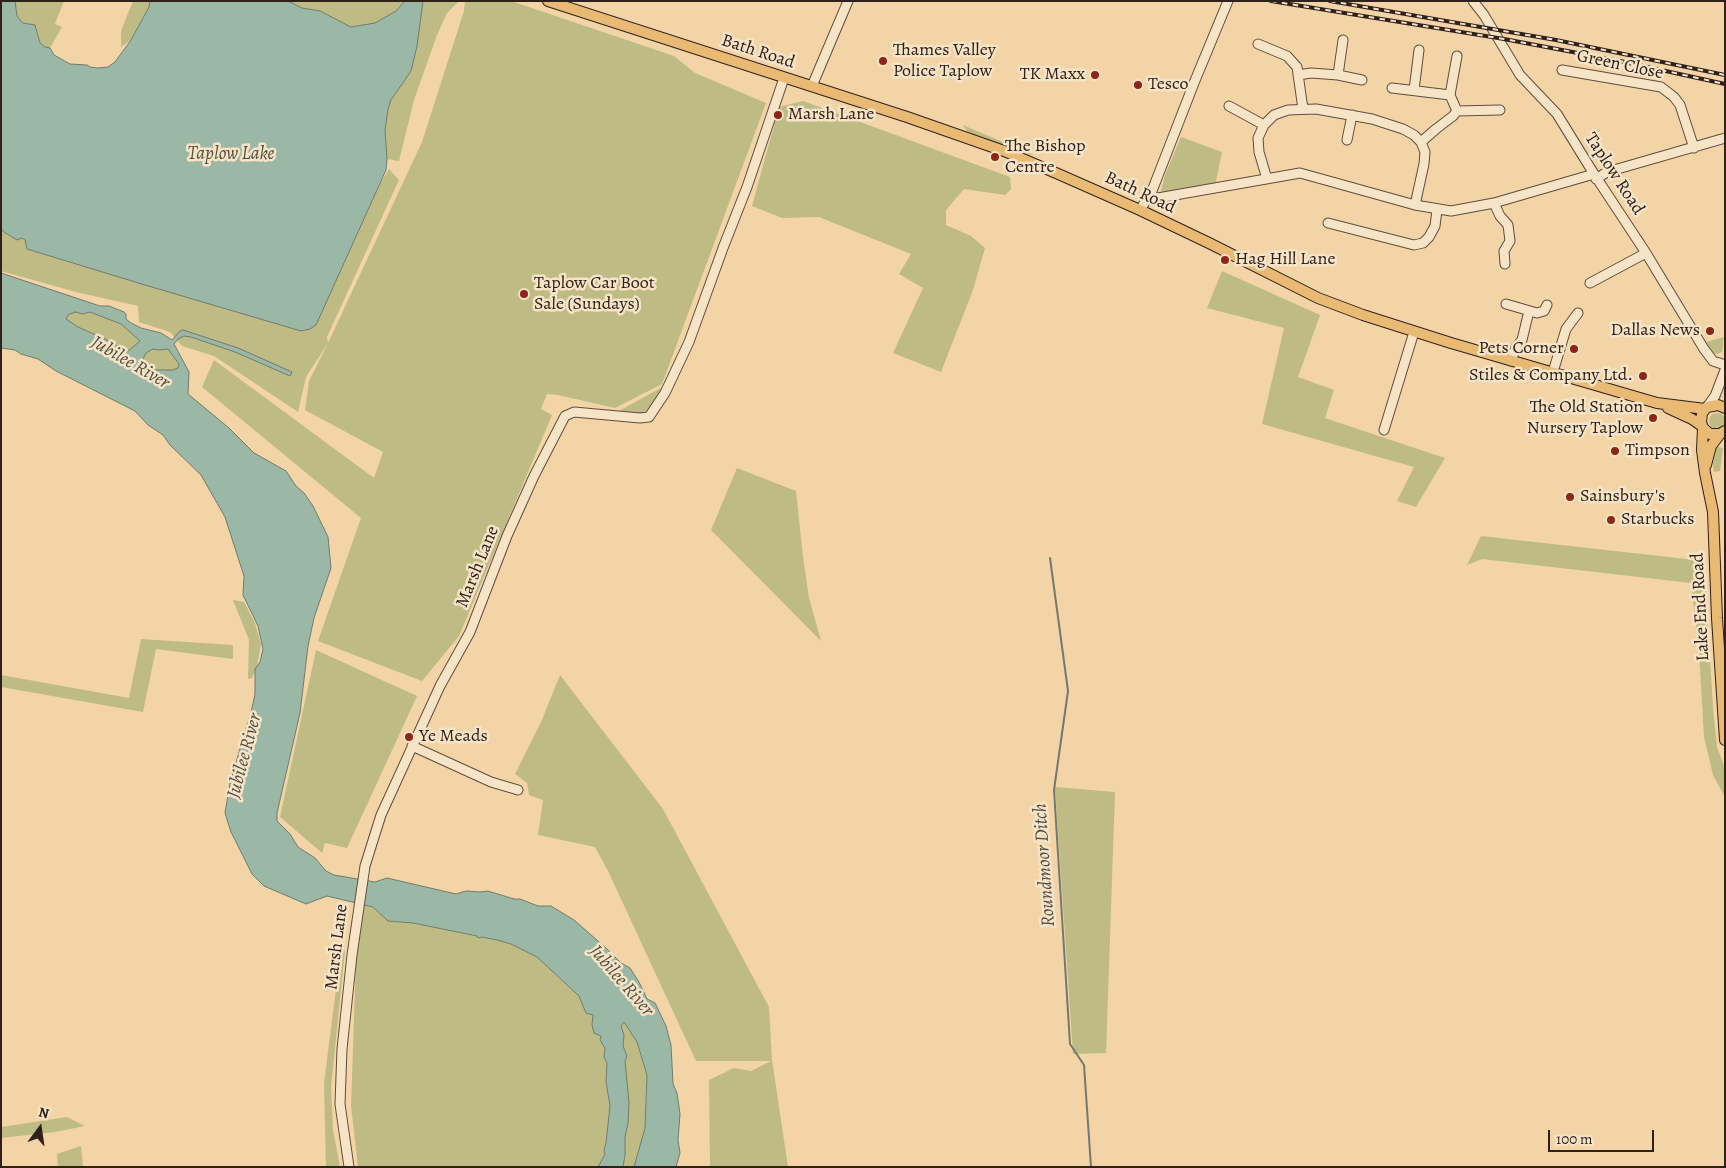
<!DOCTYPE html>
<html>
<head>
<meta charset="utf-8">
<style>
  body { margin:0 }
  #map { position:relative; width:1726px; height:1168px; overflow:hidden; background:#f2d4a7; font-family:Alegreya,serif }
  canvas { display:block }
  .frame { position:absolute; inset:0; border:2px solid #2f201a; pointer-events:none }
  .north { position:absolute; left:15px; top:1103px; width:50px; height:50px; -webkit-text-stroke:4px #f7e3c6; paint-order:stroke; rotate:14deg; font-size:14px; font-weight:700; line-height:20px; text-align:center; color:#2f201a }
  .north::after { content:''; display:block; margin:auto; width:18px; height:22px; background:#2f201a; clip-path:polygon(50% 0,100% 100%,50% 72%,0 100%) }
  .scale { position:absolute; left:1548px; top:1130px; width:106px; height:22px; box-sizing:border-box; border:2px solid #2f201a; border-top:0; padding-left:6px; font-size:15px; line-height:18px; white-space:nowrap; color:#2f201a; -webkit-text-stroke:4px #f7e3c6; paint-order:stroke }
</style>
</head>
<body>
<div id="map">
<canvas width="1726" height="1168"></canvas>
<div class="frame"></div>
<div class="north">N</div>
<div class="scale">100 m</div>
</div>
<script>
const ctx = document.querySelector('canvas').getContext('2d');
ctx.lineJoin = 'round';
function fill(path, color) {
  ctx.fillStyle = color;
  ctx.fill(path, 'evenodd');
}
function toPath(rows) {
  const path = new Path2D();
  for (const r of rows) {
    if (r.length === 3) {
      path.moveTo(r[0] + r[2], r[1]);
      path.arc(r[0], r[1], r[2], 0, 2 * Math.PI);
      continue;
    }
    path.moveTo(r[0], r[1]);
    for (let i = 2; i < r.length; i += 2) path.lineTo(r[i], r[i + 1]);
  }
  return path;
}
function stroke(path, color, width, dash) {
  ctx.strokeStyle = color;
  ctx.lineWidth = width;
  ctx.lineCap = dash ? 'butt' : 'round';
  ctx.setLineDash(dash || []);
  ctx.stroke(path);
}
function write(font, color, halo, rows, align = 'center') {
  ctx.font = font + ' Alegreya,serif';
  ctx.lineWidth = 5;
  ctx.setLineDash([]);
  ctx.textBaseline = 'middle';
  ctx.strokeStyle = halo;
  ctx.fillStyle = color;
  for (const [text, x, y, turn = 0] of rows) {
    ctx.save();
    ctx.translate(x, y);
    ctx.rotate((+turn || 0) * Math.PI / 180);
    ctx.textAlign = isNaN(turn) ? turn : align;
    if (halo) ctx.strokeText(text, 0, 0);
    ctx.fillText(text, 0, 0);
    ctx.restore();
  }
}
fill(toPath([
  [15,1,64,1,55,24,62,27,50,48,45,47,40,43,35,25,23,23,20,20,17,16],
  [133,1,150,1,149,7,131,40,121,47,121,31],
  [288,1,405,1,399,7,396,11,375,23,351,27,320,11,302,8],
  [423,1,459,1,447,13,437,35,414,100,399,161,387,159,385,130,388,109,391,100,411,71],
  [465,1,511,1,674,56,695,73,766,103,662,384,615,408,558,395,547,394,541,409,552,415,459,636,422,681,318,641,361,518,202,387,214,360,374,478,383,452,305,410,309,381,328,343,306,377,298,412,214,356,182,346,170,332,139,322,138,306,76,292,1,271,1,228,4,232,22,238,25,240,27,249,292,328,389,169,399,180,327,337,328,343,422,142,464,11],
  [803,101,1010,177,1011,189,1005,195,964,189,946,210,946,225,971,236,985,248,973,290,941,372,893,353,923,288,899,274,911,254,819,217,782,218,752,206,779,107],
  [963,125,1033,155,1020,153,981,139,967,131],
  [1181,137,1222,152,1216,181,1218,184,1163,192,1161,191,1165,175],
  [1222,271,1320,315,1298,377,1334,390,1325,418,1445,458,1416,507,1397,501,1414,467,1262,424,1284,328,1207,308],
  [75,312,83,314,90,312,121,324,141,341,127,352,105,339,99,334,96,335,78,327,66,319,68,315],
  [1724,337,1722,352,1717,354,1713,353,1706,342],
  [153,348,163,350,168,348,179,364,178,369,173,370,154,370,143,359,146,353],
  [666,385,649,411,641,415,617,412],
  [1717,421,8],
  [1717,447,1723,448,1720,471,1714,472,1713,464],
  [737,468,796,491,803,557,809,598,821,641,711,530],
  [1481,536,1704,561,1713,707,1717,747,1725,768,1725,797,1713,775,1704,737,1699,652,1691,583,1482,559,1467,565],
  [233,600,244,602,255,623,261,644,257,667,252,678,248,679,249,640],
  [141,639,233,645,233,659,156,649,143,712,1,687,1,675,129,698],
  [316,650,417,696,347,848,325,843,322,853,280,817],
  [560,675,663,809,769,1007,772,1060,788,1167,710,1167,709,1080,734,1068,751,1071,771,1061,696,1061,608,871,595,847,538,835,543,800,529,795,527,783,515,774,541,722],
  [1055,787,1115,792,1106,1053,1073,1054],
  [364,905,373,907,389,921,413,923,497,940,511,944,537,957,579,996,586,1013,593,1015,592,1025,601,1036,600,1040,605,1048,604,1057,607,1063,606,1082,610,1106,606,1143,604,1150,605,1154,598,1167,358,1167,351,1106,356,961],
  [341,950,345,951,331,1087,333,1130,340,1167,326,1167,324,1083],
  [624,1022,637,1042,647,1075,645,1128,634,1167,623,1167,625,1155,625,1137,628,1123,625,1061,627,1056,623,1046,624,1035,621,1026],
  [67,1117,85,1126,55,1132,1,1138,1,1127],
  [81,1146,83,1167,58,1167,57,1154]
]), '#bfbb84');
const water = toPath([
  [1,1,15,1,17,16,20,20,23,23,35,25,40,43,45,47,50,48,54,55,70,64,87,65,90,67,98,68,108,67,115,62,131,40,149,7,150,1,288,1,302,8,320,11,351,27,375,23,396,11,405,1,423,1,417,46,411,71,391,100,388,109,385,130,387,159,386,170,316,325,310,329,301,331,145,285,27,249,25,240,22,238,17,240,4,232,1,228,1,1],
  [1,273,100,306,109,306,124,312,126,314,126,319,131,323,141,328,161,333,172,340,180,331,183,330,238,348,292,372,290,376,235,352,191,337,184,336,178,339,174,344,189,372,188,394,229,428,254,453,286,471,296,486,304,493,313,506,328,537,331,568,314,618,308,646,300,713,277,813,277,821,290,834,298,847,315,858,326,871,334,875,375,882,387,878,456,894,466,891,480,892,488,891,514,899,520,899,538,906,551,906,574,920,606,948,621,963,630,968,639,982,647,999,655,1003,666,1026,671,1045,673,1084,677,1093,680,1114,678,1140,680,1153,676,1167,634,1167,645,1128,647,1075,637,1042,624,1022,621,1026,624,1035,623,1046,627,1056,625,1061,629,1103,628,1123,625,1137,625,1155,623,1167,598,1167,605,1154,604,1150,606,1143,610,1106,606,1082,607,1063,604,1057,605,1048,600,1040,601,1036,594,1033,592,1025,593,1015,586,1013,579,996,537,957,511,944,497,940,482,937,478,938,477,936,413,923,388,921,373,907,327,896,306,904,264,886,252,874,231,832,225,813,230,783,252,708,255,694,255,669,260,662,263,649,258,626,243,595,244,576,225,517,201,475,170,445,163,435,148,425,135,411,56,371,38,359,21,354,15,350,1,348,1,273],
  [75,312,83,314,90,312,121,324,140,341,127,352,105,339,99,334,96,335,78,327,66,319,68,315,75,312],
  [153,349,158,350,168,349,179,364,178,368,173,370,154,370,143,359,146,353,153,349]
]);
fill(water, '#9bb8a6');
stroke(water, '#707b6e', 1);
stroke(toPath([
  [1050,558,1068,691,1054,790,1070,1044,1084,1065,1091,1167]
]), '#707b6e', 2);
const minor = toPath([
  [1473,1,1484,15,1520,75,1557,114,1594,174,1646,253,1704,349,1713,361,1725,365],
  [1258,44,1287,56,1297,67,1303,109],
  [1562,70,1661,87,1674,97,1680,105,1694,148],
  [1298,75,1311,73,1338,75,1362,80],
  [1338,75,1343,40],
  [812,86,848,1],
  [1392,88,1450,95],
  [1414,90,1419,50],
  [1229,106,1264,125],
  [1457,111,1450,95,1457,56],
  [1347,140,1352,115],
  [1421,142,1436,129,1453,116,1457,111,1500,110],
  [1267,179,1259,152,1258,138,1264,125,1274,115,1288,110,1316,109,1372,119,1403,129,1414,135,1421,142,1425,152,1424,164,1415,205],
  [1596,179,1607,172,1725,138],
  [1149,196,1158,198,1300,173,1415,205,1451,211,1494,203,1594,174],
  [1494,203,1500,216,1508,225,1510,241,1504,251,1505,264],
  [1140,210,1152,191,1194,83,1228,1],
  [1328,223,1414,245,1423,243,1429,237,1435,226,1437,210],
  [1590,283,1646,253],
  [1506,304,1537,313,1544,311,1547,305],
  [1511,361,1516,347,1522,340,1529,311],
  [1553,372,1566,329,1578,313],
  [1707,407,1715,396,1725,370],
  [1384,430,1414,332],
  [412,746,491,782,518,790],
  [349,1167,340,1104,342,1049,352,955,365,866,381,815,440,686,470,632,507,536,534,476,565,416,574,412,640,418,649,417,665,393,689,342,723,248,747,187,784,78]
]);
const major = toPath([
  [548,1,907,117,1004,151,1056,173,1140,210,1211,244,1318,298,1363,315,1451,343,1657,403,1705,409],
  [1668,408,1692,419,1702,426],
  [1725,408,1718,405,1707,407,1702,413,1701,422,1703,428,1710,434,1720,434,1725,431],
  [1703,428,1702,450,1705,473,1713,512,1717,618,1725,740],
  [1706,465,1711,446,1720,434]
]);
stroke(minor, '#604d3d', 11);
stroke(major, '#2f201a', 12);
stroke(minor, '#f7e3c6', 9);
stroke(major, '#e9ba74', 10);
const rail = toPath([
  [1271,1,1504,39,1620,61,1725,84],
  [1330,1,1556,40,1725,75]
]);
stroke(rail, '#2f201a', 4);
stroke(rail, '#f7e3c6', 2, [5.5]);
for (const [x, y, r, color] of [
  [883,61,5,"#8f2418"],
  [1095,75,5,"#8f2418"],
  [1138,85,5,"#8f2418"],
  [778,115,5,"#8f2418"],
  [995,157,5,"#8f2418"],
  [1225,260,5,"#8f2418"],
  [524,294,5,"#8f2418"],
  [1710,331,5,"#8f2418"],
  [1574,349,5,"#8f2418"],
  [1643,376,5,"#8f2418"],
  [1653,418,5,"#8f2418"],
  [1615,451,5,"#8f2418"],
  [1570,497,5,"#8f2418"],
  [1611,520,5,"#8f2418"],
  [409,737,5,"#8f2418"]
]) {
  const dot = new Path2D();
  dot.arc(x, y, r, 0, 2 * Math.PI);
  ctx.fillStyle = color;
  ctx.fill(dot);
  stroke(dot, '#f7e3c6', 2);
}
write('18px', '#2f201a', '#f7e3c6', [
  ["Thames Valley",893,51],
  ["Police Taplow",893,72],
  ["TK Maxx",1085,75,"right"],
  ["Tesco",1148,85],
  ["Marsh Lane",788,115],
  ["The Bishop",1005,147],
  ["Centre",1005,168],
  ["Hag Hill Lane",1235,260],
  ["Taplow Car Boot",534,284],
  ["Sale (Sundays)",534,305],
  ["Dallas News",1700,331,"right"],
  ["Pets Corner",1564,349,"right"],
  ["Stiles & Company Ltd.",1633,376,"right"],
  ["The Old Station",1643,408,"right"],
  ["Nursery Taplow",1643,429,"right"],
  ["Timpson",1625,451],
  ["Sainsbury's",1580,497],
  ["Starbucks",1621,520],
  ["Ye Meads",419,737]
], 'left');
write('18px', '#2f201a', '#f7e3c6', [
  ["Bath Road",758,52,18],
  ["Green Close",1620,65,12],
  ["Taplow Road",1614,174,57],
  ["Bath Road",1140,193,25],
  ["Marsh Lane",478,567,-68],
  ["Lake End Road",1701,607,-93],
  ["Marsh Lane",337,947,-83]
]);
write('italic 19px', '#4f4e44', '#f7e3c6', [
  ["Taplow Lake",231,154],
  ["Jubilee River",130,363,30],
  ["Jubilee River",245,756,-75],
  ["Roundmoor Ditch",1045,865,-94],
  ["Jubilee River",621,981,49]
]);
</script>
</body>
</html>
